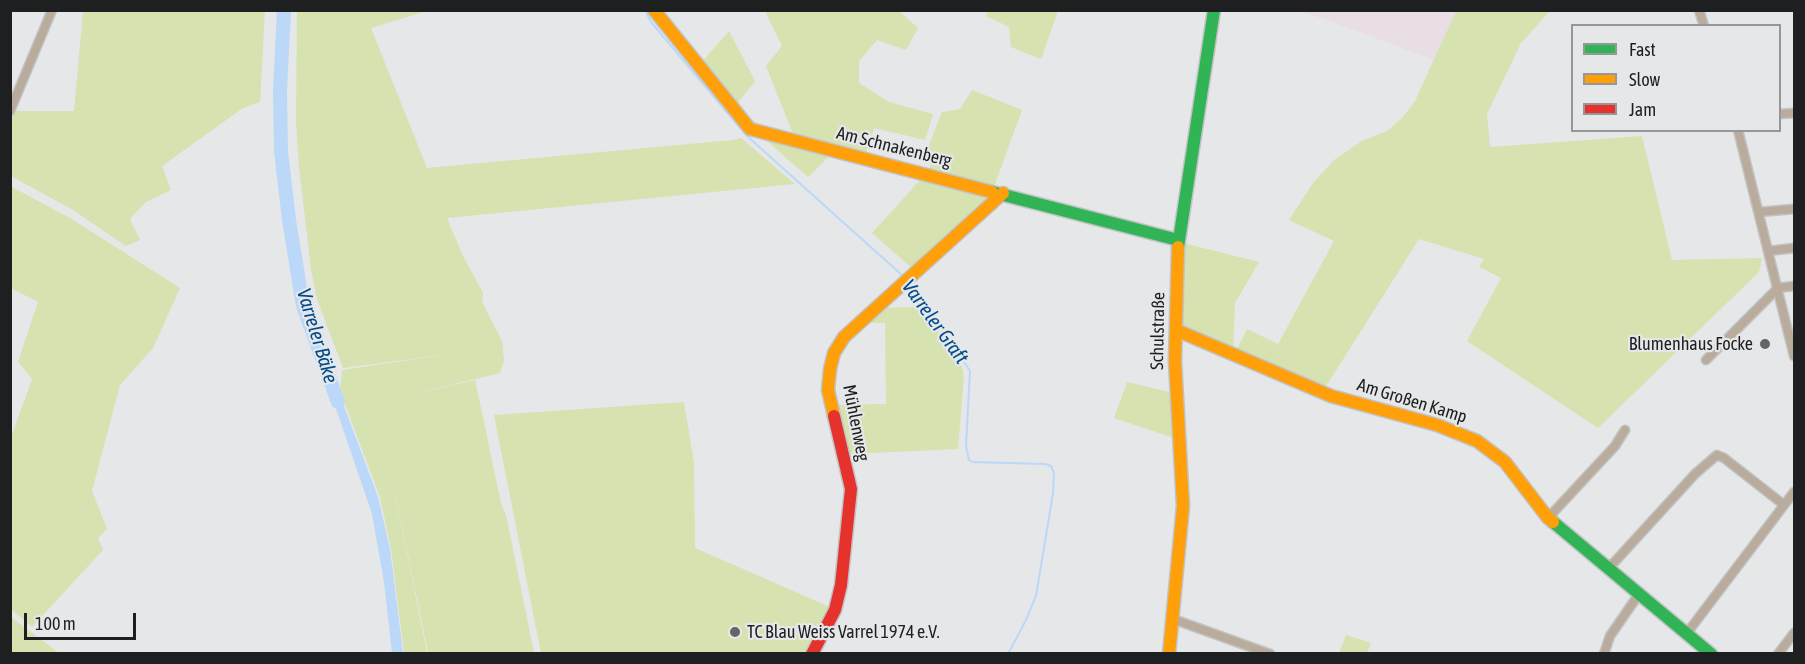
<!DOCTYPE html>
<html>
<head>
<meta charset="utf-8">
<style>
  body { margin:0 }
  #map { position:relative; width:1805px; height:664px; overflow:hidden; background:#e6e7e8; font-family:"Asap Condensed",sans-serif }
  canvas { display:block }
  .frame { position:absolute; inset:0; border:12px solid #1e1f20; pointer-events:none }
  .legend { position:absolute; left:1571px; top:24px; width:210px; height:108px; box-sizing:border-box; background:#e5e7e9; border:2px solid #959799; margin:0; padding:8px 10px; list-style:none; font-size:18px; color:#1e1f20 }
  .legend li { display:flex; align-items:center; gap:12px; height:30px }
  .legend b { width:30px; border:2px solid #959799 }
  .scale { position:absolute; left:24px; top:613px; width:112px; height:27px; box-sizing:border-box; border:3px solid #1e1f20; border-top:0; padding-left:8px; font-size:18px; line-height:21px; white-space:nowrap; color:#1e1f20; -webkit-text-stroke:4px #e5e7e9; paint-order:stroke }
</style>
</head>
<body>
<div id="map">
<canvas width="1805" height="664"></canvas>
<div class="frame"></div>
<ul class="legend">
<li><b style="height:8px;background:#30b455"></b>Fast</li>
<li><b style="height:8px;background:#ff9f0a"></b>Slow</li>
<li><b style="height:8px;background:#e5322d"></b>Jam</li>
</ul>
<div class="scale">100 m</div>
</div>
<script>
const ctx = document.querySelector('canvas').getContext('2d');
ctx.lineJoin = 'round';
function fill(path, color) {
  ctx.fillStyle = color;
  ctx.fill(path, 'evenodd');
}
function toPath(rows) {
  const path = new Path2D();
  for (const r of rows) {
    path.moveTo(r[0], r[1]);
    for (let i = 2; i < r.length; i += 2) path.lineTo(r[i], r[i + 1]);
  }
  return path;
}
function stroke(path, color, width, dash) {
  ctx.strokeStyle = color;
  ctx.lineWidth = width;
  ctx.lineCap = dash ? 'butt' : 'round';
  ctx.setLineDash(dash || []);
  ctx.stroke(path);
}
function write(font, color, halo, rows, align = 'center') {
  ctx.font = font + ' "Asap Condensed",sans-serif';
  ctx.lineWidth = 4.5;
  ctx.setLineDash([]);
  ctx.textBaseline = 'middle';
  ctx.strokeStyle = halo;
  ctx.fillStyle = color;
  for (const [text, x, y, turn = 0] of rows) {
    ctx.save();
    ctx.translate(x, y);
    ctx.rotate((+turn || 0) * Math.PI / 180);
    ctx.textAlign = isNaN(turn) ? turn : align;
    if (halo) ctx.strokeText(text, 0, 0);
    ctx.fillText(text, 0, 0);
    ctx.restore();
  }
}
fill(toPath([
  [1298,11,1456,11,1434,60,1330,21]
]), '#e9dee5');
fill(toPath([
  [83,11,265,11,260,102,243,108,162,166,171,190,146,202,130,219,140,240,126,246,73,210,11,176,10,117,13,111,74,111],
  [297,11,427,11,371,28,427,168,733,140,741,138,795,184,447,218,462,254,483,293,482,302,502,341,504,360,500,373,401,397,475,380,501,503,507,519,534,653,428,653,385,442,427,653,404,653,391,549,380,497,340,391,342,370,449,354,343,368,317,299,311,269,299,167,296,123],
  [765,11,899,11,918,28,906,50,877,40,859,61,859,83,889,102,933,114,925,140,874,128,866,153,793,134,766,66,782,46],
  [988,11,1058,11,1041,59,1011,47,1009,27,986,16],
  [1456,11,1550,11,1521,43,1487,114,1490,147,1642,136,1672,260,1762,258,1759,272,1598,428,1467,341,1501,278,1479,267,1484,259,1419,239,1325,388,1237,349,1247,329,1278,344,1334,241,1289,220,1313,183,1334,160,1362,141,1387,131,1403,117,1415,101],
  [729,31,755,81,735,106,701,63],
  [972,90,1022,110,994,187,929,172,932,155,926,153,942,112,960,109],
  [769,137,832,153,808,177,767,141],
  [922,178,998,196,913,269,872,233],
  [10,186,70,218,180,288,153,348,120,385,92,491,107,529,98,538,103,550,32,627,11,609,10,434,13,432,32,379,18,362,38,302,11,288],
  [1183,243,1259,262,1235,303,1233,351,1179,328],
  [924,307,962,367,964,376,958,449,849,454,836,405,886,404,885,323,863,323,881,308],
  [1127,382,1169,392,1177,439,1114,418],
  [684,402,694,463,695,548,832,608,804,653,541,653,494,415],
  [11,617,59,653,11,653],
  [1346,635,1371,643,1367,653,1339,653]
]), '#d6e2b0');
fill(toPath([
  [333,387,338,390,378,497,390,549,403,653,392,653,384,582,372,514,331,394]
]), '#bbd8f8');
stroke(toPath([
  [645,10,651,22,747,136,903,276],
  [910,282,915,287,970,371,966,446,969,460,972,462,1045,464,1051,466,1054,473,1053,493,1036,596,1026,620,1008,654]
]), '#bbd8f8', 2);
stroke(toPath([
  [284,10,280,91,281,151,289,220,303,306,338,402]
]), '#bbd8f8', 14);
const street = toPath([
  [1699,10,1704,26],
  [10,111,52,10],
  [1780,114,1794,113],
  [1738,130,1794,356],
  [1759,212,1794,209],
  [1768,251,1794,248],
  [1706,360,1778,288,1794,286],
  [1548,518,1615,446,1625,430],
  [1609,568,1695,474,1717,455,1724,458,1784,505],
  [1173,619,1270,654],
  [1687,633,1794,492],
  [1604,654,1610,636,1639,594],
  [1778,654,1794,633]
]);
const fast = toPath([
  [992,192,1178,240],
  [1178,247,1214,10],
  [1553,522,1711,654]
]);
const slow = toPath([
  [654,10,750,129,992,192],
  [1176,330,1331,396,1437,425,1477,441,1505,462,1548,518,1553,522],
  [834,416,828,390,830,369,834,353,844,337,1003,193],
  [1169,654,1183,506,1175,361,1178,247]
]);
const jam = toPath([
  [812,654,835,610,841,585,851,489,834,416]
]);
stroke(street, '#c2c3c4', 11);
stroke(fast, '#c2c3c4', 15);
stroke(slow, '#c2c3c4', 15);
stroke(jam, '#c2c3c4', 15);
stroke(street, '#baac9d', 8);
stroke(fast, '#30b455', 12);
stroke(slow, '#ff9f0a', 12);
stroke(jam, '#e5322d', 12);
for (const [x, y, r, color] of [
  [1765,344,6,"#646566"],
  [735,632,6,"#646566"]
]) {
  const dot = new Path2D();
  dot.arc(x, y, r, 0, 2 * Math.PI);
  ctx.fillStyle = color;
  ctx.fill(dot);
  stroke(dot, '#e5e7e9', 2);
}
write('18px', '#1e1f20', '#e5e7e9', [
  ["Am Schnakenberg",894,147,14],
  ["Schulstraße",1158,331,-89],
  ["Am Großen Kamp",1412,401,17],
  ["Mühlenweg",856,423,79]
]);
write('18px', '#1e1f20', '#e5e7e9', [
  ["Blumenhaus Focke",1753,344],
  ["TC Blau Weiss Varrel 1974 e.V.",747,632,"left"]
], 'right');
write('italic 20px', '#004c8f', '#e5e7e9', [
  ["Varreler Graft",935,322,54],
  ["Varreler Bäke",317,336,73]
]);
</script>
</body>
</html>
